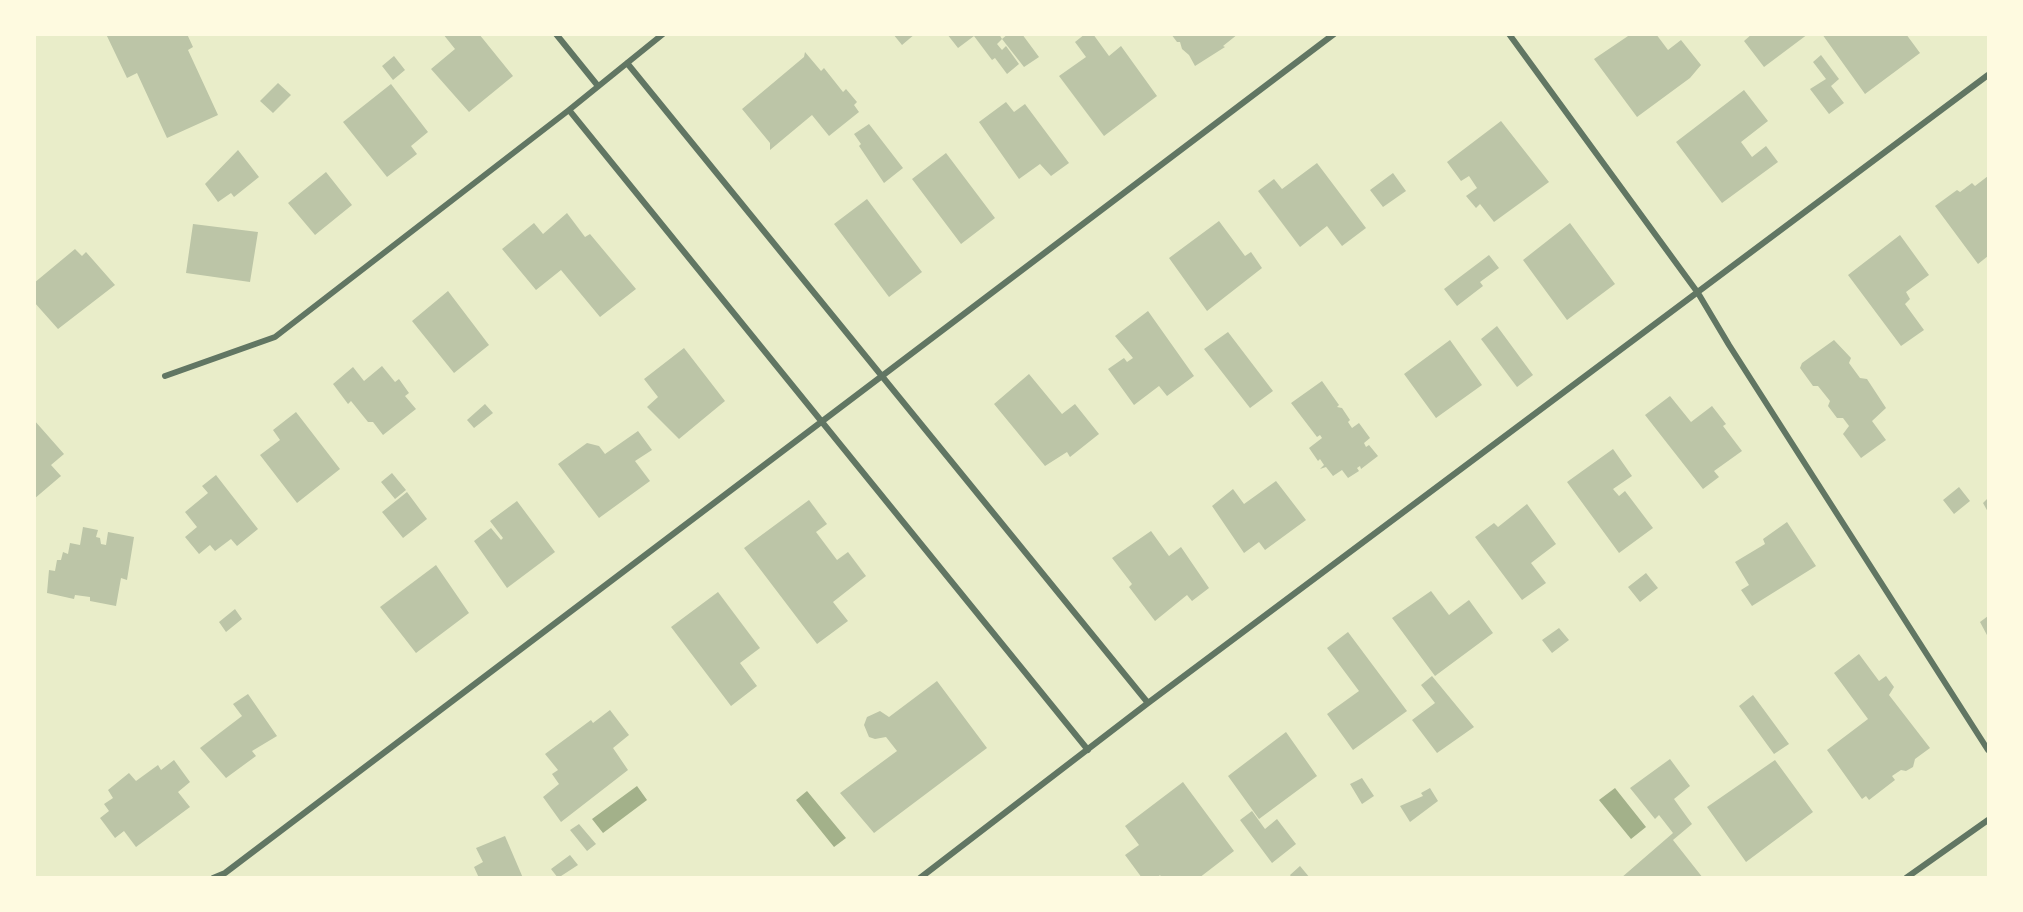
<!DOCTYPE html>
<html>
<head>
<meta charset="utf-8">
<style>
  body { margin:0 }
  #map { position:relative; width:2023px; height:912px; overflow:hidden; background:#e9edc9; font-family:Poppins,sans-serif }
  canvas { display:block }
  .frame { position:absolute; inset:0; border:36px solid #fefae0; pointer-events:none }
</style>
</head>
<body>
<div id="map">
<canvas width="2023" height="912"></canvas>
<div class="frame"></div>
</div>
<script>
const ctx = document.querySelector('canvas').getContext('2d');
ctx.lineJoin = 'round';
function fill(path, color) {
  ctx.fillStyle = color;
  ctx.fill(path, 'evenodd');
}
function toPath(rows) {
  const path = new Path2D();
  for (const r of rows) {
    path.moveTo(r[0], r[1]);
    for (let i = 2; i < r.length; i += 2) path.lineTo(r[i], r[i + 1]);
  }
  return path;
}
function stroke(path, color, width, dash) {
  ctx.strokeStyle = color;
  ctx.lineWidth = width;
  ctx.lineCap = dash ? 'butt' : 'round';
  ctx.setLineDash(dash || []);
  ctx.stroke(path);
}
fill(toPath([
  [637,786,647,800,603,833,592,819],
  [1615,788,1646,827,1631,839,1599,800],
  [807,791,846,838,834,847,796,800]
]), '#a3b18a');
fill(toPath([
  [106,34,187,34,193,47,188,50,218,115,167,138,137,73,127,78],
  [443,34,479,34,513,76,469,112,431,69,455,49],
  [893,34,915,34,902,45],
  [947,34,999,34,1002,39,1008,34,1022,34,1039,57,1024,67,1002,39,997,44,1002,50,1006,46,1019,64,1007,74,995,58,992,60,974,36,958,48],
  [1085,34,1093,34,1109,56,1121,46,1157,96,1104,136,1059,76,1086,57,1075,42],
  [1171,34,1238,34,1223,46,1225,47,1195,66,1189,55,1182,49,1180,42,1177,42],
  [1631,34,1656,34,1668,50,1681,40,1701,65,1690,78,1637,117,1594,59],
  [1752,34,1808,34,1764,67,1744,41],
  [1822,34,1906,34,1920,53,1865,94],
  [805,52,821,71,824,68,843,92,846,89,857,102,854,105,859,112,829,136,812,115,770,150,770,143,742,109,804,57],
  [1821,55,1839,79,1831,86,1844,103,1829,114,1810,89,1826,79,1813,62],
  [394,56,405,70,393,80,382,66],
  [278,83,291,95,273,113,260,101],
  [391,84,428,132,411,146,417,154,387,177,343,122],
  [1744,90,1768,121,1741,142,1752,157,1766,146,1778,162,1722,203,1676,142],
  [1006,102,1014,112,1025,104,1069,163,1051,176,1040,164,1019,179,979,122],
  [1501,121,1549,182,1494,222,1480,204,1476,208,1466,196,1477,188,1469,176,1461,181,1447,162],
  [869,124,903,168,884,183,859,146,861,144,854,134],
  [238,150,259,177,234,197,231,193,218,202,205,184],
  [946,153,995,218,961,244,912,179],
  [1317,163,1366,228,1342,246,1327,226,1300,247,1258,191,1274,179,1282,189],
  [326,172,352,205,315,235,288,203],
  [1393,173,1406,191,1383,207,1370,190],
  [1988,176,1988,256,1978,264,1935,206,1957,190,1960,192,1972,183,1975,186],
  [867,199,922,272,889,297,834,224],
  [567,213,585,237,590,234,636,289,600,317,561,270,536,290,502,249,534,223,543,234],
  [1219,221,1245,256,1251,252,1262,268,1207,311,1169,258],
  [1570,223,1615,284,1567,320,1523,260],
  [193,224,258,232,250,282,186,273],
  [1900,235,1929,275,1906,292,1910,299,1905,304,1924,330,1901,346,1848,275],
  [75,249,82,256,86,252,115,285,58,329,34,302,34,283],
  [1489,255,1499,268,1480,282,1483,286,1457,306,1444,289],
  [448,291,489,345,454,373,412,321],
  [1148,311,1194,376,1167,396,1159,386,1134,405,1108,369,1124,358,1127,362,1133,358,1115,336],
  [1497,326,1533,375,1517,387,1481,339],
  [1228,332,1273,391,1250,408,1204,349],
  [1450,340,1482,385,1436,418,1404,374],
  [1834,340,1851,358,1849,363,1860,378,1867,379,1886,408,1872,421,1886,440,1861,458,1843,434,1849,426,1843,418,1837,418,1828,406,1830,401,1818,386,1813,386,1800,368,1802,363],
  [684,348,725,401,679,439,647,407,658,397,644,379],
  [382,366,395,382,399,379,409,393,405,396,416,409,383,435,373,422,368,422,351,401,348,404,333,384,353,367,364,381],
  [1029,374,1062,414,1075,404,1099,434,1070,457,1067,452,1045,466,994,404],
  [1322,381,1339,405,1337,407,1342,408,1350,420,1348,422,1352,428,1359,423,1370,438,1364,443,1366,447,1369,445,1378,456,1361,469,1360,466,1357,468,1359,471,1348,478,1342,470,1333,476,1326,467,1320,469,1324,465,1320,459,1318,461,1309,448,1322,438,1320,435,1317,437,1291,403],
  [1670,396,1691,422,1712,406,1726,424,1723,426,1742,451,1714,471,1719,477,1703,489,1645,415],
  [485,404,493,413,474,428,467,420],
  [296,412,340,469,297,503,260,455,280,440,273,430],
  [34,420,64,454,51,465,61,476,34,499],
  [638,431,652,450,635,461,650,481,599,518,558,464,587,443,599,446,605,454],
  [1613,449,1632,476,1613,489,1619,496,1625,491,1653,528,1619,553,1567,482],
  [392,473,406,490,395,499,381,482],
  [216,475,258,529,237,546,231,539,215,551,210,545,199,554,185,537,197,527,185,512,208,493,202,486],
  [1276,481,1306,520,1265,550,1259,542,1244,553,1212,506,1233,489,1244,504],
  [1959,487,1970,501,1954,514,1943,500],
  [407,492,427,519,403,538,382,512],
  [1988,498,1988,512,1983,503],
  [809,500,827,524,816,532,837,560,848,552,866,576,833,602,848,621,817,644,744,548],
  [517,501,555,552,507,588,474,541,491,528,501,540,503,538,490,521],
  [1527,504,1556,544,1531,563,1546,583,1522,600,1475,537,1494,523,1498,527],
  [1787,522,1816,566,1752,606,1741,590,1749,585,1735,562,1765,544,1763,539],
  [83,527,98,530,96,537,100,538,101,544,106,545,108,532,134,537,127,580,121,578,116,606,90,601,90,597,75,595,74,599,47,593,49,570,55,571,57,560,61,560,63,552,68,554,70,543,80,545],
  [1151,531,1169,556,1181,547,1209,588,1192,601,1187,595,1155,621,1129,587,1132,584,1112,558],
  [436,565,469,613,416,653,380,607],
  [1646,573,1658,588,1640,602,1628,587],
  [1431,591,1449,615,1469,600,1493,633,1435,676,1392,618],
  [718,592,760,648,740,663,757,686,731,706,671,627],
  [235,609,242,619,226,632,219,622],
  [1988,616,1988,637,1980,622],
  [1559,628,1569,640,1552,653,1542,640],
  [1348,632,1407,711,1353,750,1327,714,1359,691,1327,648],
  [1859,654,1879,681,1886,676,1894,687,1889,695,1930,748,1915,759,1913,767,1906,771,1901,770,1892,776,1895,780,1869,800,1866,796,1862,799,1827,750,1868,719,1834,673],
  [1432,676,1474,727,1437,753,1412,720,1435,703,1421,685],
  [937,681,987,748,874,833,840,793,897,751,886,737,875,739,869,737,864,725,867,717,880,711,889,717],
  [248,694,277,736,252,751,256,756,226,778,200,748,242,716,233,704],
  [1753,695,1789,744,1774,754,1739,706],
  [610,710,629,735,613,748,628,770,561,822,543,797,559,784,552,774,558,770,545,754,591,720,593,723],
  [1286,732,1317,776,1259,819,1228,776],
  [1670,759,1690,786,1674,799,1692,824,1673,840,1703,878,1621,878,1673,833,1659,815,1655,819,1630,788],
  [174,760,190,782,178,792,190,807,136,847,124,831,115,838,100,818,109,811,104,804,113,798,108,790,129,773,136,781,158,765,161,770],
  [1775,760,1813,812,1746,862,1707,807],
  [1362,778,1374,796,1362,804,1350,784],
  [1183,782,1234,851,1199,878,1162,878,1160,875,1157,878,1142,878,1125,855,1139,845,1125,826],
  [1430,788,1438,801,1410,822,1400,806,1423,796,1421,793],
  [1252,811,1265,829,1277,819,1296,844,1272,863,1240,820],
  [579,824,596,844,587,851,570,830],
  [505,836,523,878,479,878,474,867,483,862,476,848],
  [570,855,578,865,558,878,551,869],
  [1300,866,1310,878,1292,878,1290,875]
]), '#bcc5a7');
stroke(toPath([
  [556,34,598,86],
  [1509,34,1698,293,1729,345,1988,750],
  [627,63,1148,703],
  [569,110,1088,750],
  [165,376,275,337,569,110,663,34],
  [213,878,225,873,1334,34],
  [920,878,1148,703,1988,75],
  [1906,878,1988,820]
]), '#617663', 6);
</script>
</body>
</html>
